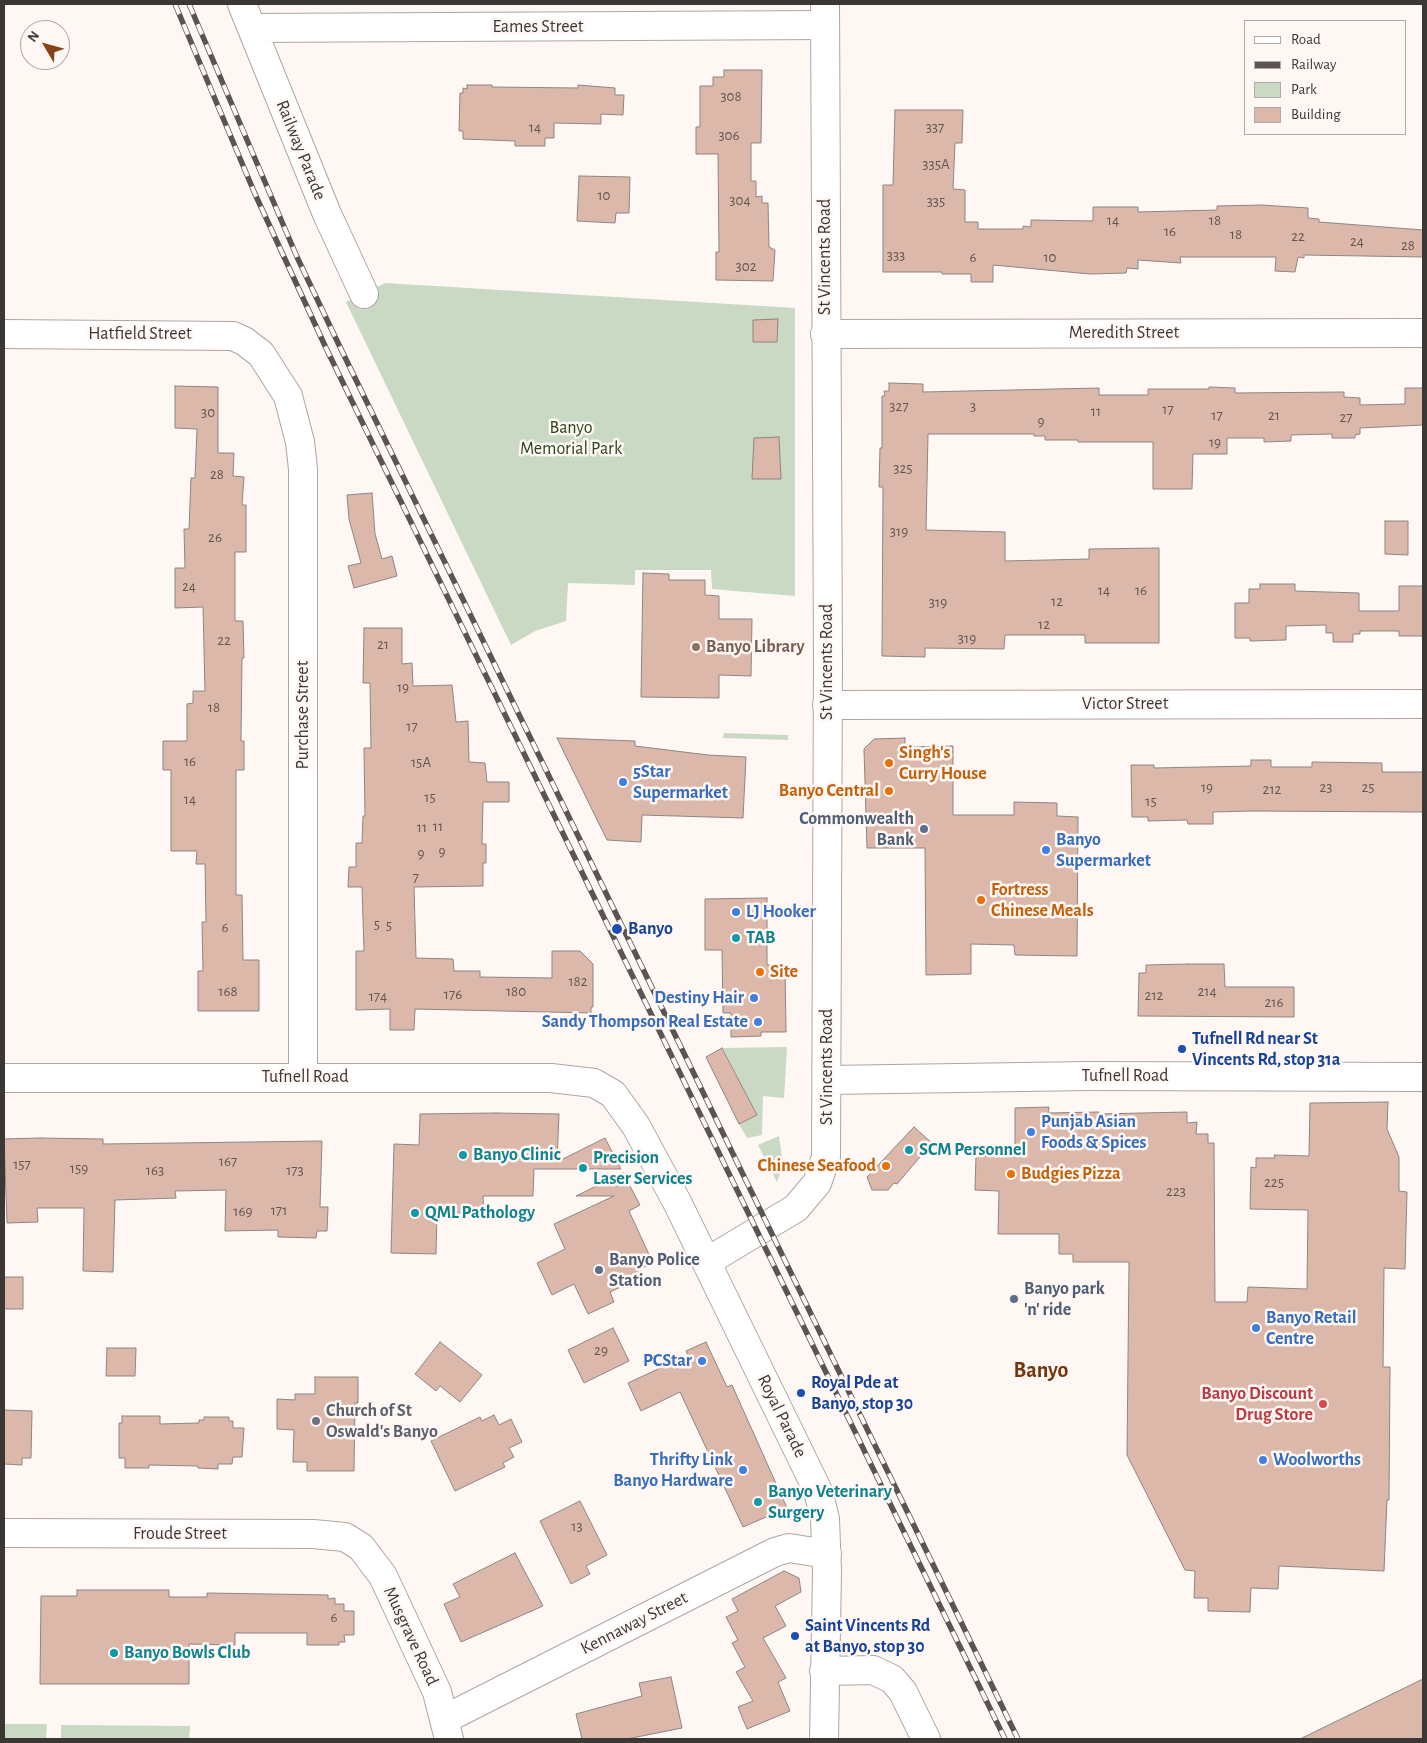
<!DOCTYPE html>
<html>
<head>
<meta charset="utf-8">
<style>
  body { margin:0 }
  #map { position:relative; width:1427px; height:1743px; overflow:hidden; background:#fff7f4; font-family:"Alegreya Sans",sans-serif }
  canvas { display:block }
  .frame { position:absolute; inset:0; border:5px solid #3b3735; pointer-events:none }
  .legend { position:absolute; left:1244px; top:20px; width:162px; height:115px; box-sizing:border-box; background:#fff7f4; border:1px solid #b1aaa8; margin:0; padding:6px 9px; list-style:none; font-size:15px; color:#3b3735 }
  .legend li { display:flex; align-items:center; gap:10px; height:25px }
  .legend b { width:25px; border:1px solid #b1aaa8 }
  .north { position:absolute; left:20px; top:20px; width:50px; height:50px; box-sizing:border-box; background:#fff7f4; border:1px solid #b1aaa8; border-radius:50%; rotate:307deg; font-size:14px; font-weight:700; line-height:20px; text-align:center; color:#3b3735 }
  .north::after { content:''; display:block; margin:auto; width:18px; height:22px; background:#864315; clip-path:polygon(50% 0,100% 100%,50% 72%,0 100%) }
</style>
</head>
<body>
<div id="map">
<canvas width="1427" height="1743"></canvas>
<div class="frame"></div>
<ul class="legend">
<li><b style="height:6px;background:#fff"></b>Road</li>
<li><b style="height:6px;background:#595552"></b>Railway</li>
<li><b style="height:14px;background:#c9d9c3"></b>Park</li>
<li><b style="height:14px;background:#dcb8aa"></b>Building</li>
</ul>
<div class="north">N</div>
</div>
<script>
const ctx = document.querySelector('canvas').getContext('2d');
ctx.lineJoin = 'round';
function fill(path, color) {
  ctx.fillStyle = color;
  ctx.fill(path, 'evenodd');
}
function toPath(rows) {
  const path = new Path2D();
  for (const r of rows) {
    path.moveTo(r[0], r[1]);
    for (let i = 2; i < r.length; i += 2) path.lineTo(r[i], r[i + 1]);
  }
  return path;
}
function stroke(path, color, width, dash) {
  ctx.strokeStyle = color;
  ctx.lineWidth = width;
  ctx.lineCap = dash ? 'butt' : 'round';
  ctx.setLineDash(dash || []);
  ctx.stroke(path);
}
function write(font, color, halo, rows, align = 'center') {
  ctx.font = font + ' "Alegreya Sans",sans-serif';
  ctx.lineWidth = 5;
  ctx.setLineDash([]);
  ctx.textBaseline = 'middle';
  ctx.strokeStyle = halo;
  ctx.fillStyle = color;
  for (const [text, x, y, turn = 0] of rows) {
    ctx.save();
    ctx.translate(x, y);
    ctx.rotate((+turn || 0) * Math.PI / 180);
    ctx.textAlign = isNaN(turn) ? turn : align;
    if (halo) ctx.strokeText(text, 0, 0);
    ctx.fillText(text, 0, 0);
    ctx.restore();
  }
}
fill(toPath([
  [385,283,795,308,795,596,712,589,711,570,635,570,635,585,568,583,566,621,535,631,511,645,346,302],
  [724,733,788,735,788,740,723,738],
  [787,1047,784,1098,763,1096,762,1135,747,1138,739,1124,757,1115,723,1048],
  [779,1136,783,1165,777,1182,758,1145],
  [4,1724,47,1724,46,1739,4,1739],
  [61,1725,190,1726,189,1739,61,1739]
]), '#c9d9c3');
const building = toPath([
  [724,70,762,70,761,143,751,143,751,181,756,181,756,197,762,196,762,203,768,203,769,247,775,250,773,281,716,280,716,252,719,252,718,154,696,154,696,127,700,127,700,86,713,86,713,77,724,77,724,70],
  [467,85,492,85,492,87,578,88,578,85,615,88,615,95,624,95,623,115,601,114,601,124,554,123,554,138,545,138,545,146,515,146,515,141,463,139,463,131,459,131,460,93,463,93,463,88,467,89,467,85],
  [895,110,963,110,962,143,955,143,953,189,965,190,965,222,978,222,978,229,1023,229,1023,226,1031,227,1031,220,1093,221,1093,207,1138,207,1138,212,1217,210,1217,206,1262,205,1308,208,1308,218,1319,219,1319,222,1423,230,1423,257,1304,255,1304,258,1298,257,1295,272,1275,271,1276,257,1180,257,1181,263,1138,260,1138,269,1127,268,1126,273,1090,274,993,265,993,282,971,282,971,274,942,274,942,272,883,272,883,185,893,185,895,110],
  [579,176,630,177,629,213,616,213,615,223,577,221,579,176],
  [778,319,777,342,753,342,753,320,778,319],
  [889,383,923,384,923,392,1099,388,1099,395,1148,395,1148,389,1209,389,1209,387,1235,388,1235,393,1344,392,1344,397,1360,398,1360,405,1405,404,1405,388,1423,388,1423,425,1360,428,1360,434,1355,435,1355,438,1332,438,1332,434,1291,435,1291,441,1264,442,1264,438,1227,438,1227,454,1193,454,1192,489,1153,489,1153,442,1078,442,1078,440,1045,440,1045,436,1034,436,1034,434,928,434,926,530,1005,532,1005,561,1089,559,1089,549,1159,548,1159,643,1085,643,1085,635,1005,635,1004,649,925,648,925,657,882,656,883,487,879,487,880,448,882,448,882,396,885,396,884,391,889,391,889,383],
  [175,386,218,387,218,453,234,453,233,476,244,477,242,505,246,505,246,552,235,552,235,621,243,621,244,658,242,658,241,741,244,741,244,770,236,770,236,895,242,895,243,960,259,960,259,1011,198,1011,198,971,203,971,202,922,206,922,205,864,196,864,197,851,171,851,171,770,163,770,163,741,187,741,187,704,193,703,193,691,205,691,203,607,175,608,175,568,185,568,184,529,189,529,191,478,195,478,197,429,175,428,175,386],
  [779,437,781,479,752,479,754,438,779,437],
  [372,493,375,534,382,559,392,556,397,576,354,588,348,566,361,563,349,519,347,495,372,493],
  [1385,521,1408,521,1408,555,1385,554,1385,521],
  [643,573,669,574,669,580,705,580,705,595,719,596,719,619,752,619,751,676,719,675,719,698,641,697,643,573],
  [1260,584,1295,584,1295,591,1359,593,1359,611,1399,611,1399,586,1423,586,1423,636,1399,636,1399,631,1360,631,1360,634,1353,634,1353,642,1333,642,1333,633,1326,633,1326,625,1286,626,1286,640,1250,641,1250,638,1235,638,1235,603,1249,603,1249,589,1260,589,1260,584],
  [364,628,402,628,402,664,412,663,413,686,452,685,456,722,468,721,469,762,485,763,487,782,509,782,509,802,483,802,482,844,486,844,486,863,483,863,483,886,414,887,416,958,453,959,454,971,480,971,480,977,552,978,552,951,580,951,593,964,593,1007,591,1007,591,1013,415,1009,414,1030,390,1030,390,1009,356,1010,356,951,364,951,362,887,348,887,349,867,356,867,356,843,362,843,363,816,365,816,364,748,371,748,370,683,363,683,364,628],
  [557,738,635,741,635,746,708,755,746,757,743,818,642,815,641,842,607,840,557,738],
  [905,738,905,747,953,746,953,815,1014,815,1014,802,1057,803,1057,816,1078,817,1077,956,1015,955,1014,945,971,944,971,974,926,975,925,848,867,848,864,749,874,739,905,738],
  [1251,760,1271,760,1271,767,1312,767,1312,762,1382,763,1382,772,1423,772,1423,812,1251,811,1213,812,1213,824,1188,824,1187,820,1148,821,1148,817,1132,817,1131,765,1154,765,1154,768,1251,766,1251,760],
  [767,898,767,965,785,965,786,1032,761,1032,761,1036,731,1037,731,1013,723,1013,722,950,705,950,705,899,767,898],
  [1188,964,1224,964,1225,987,1294,987,1294,1017,1138,1016,1139,973,1146,973,1146,965,1188,964],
  [722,1048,757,1115,739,1124,706,1057,722,1048],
  [1388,1102,1387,1129,1399,1157,1399,1191,1407,1192,1405,1269,1384,1268,1383,1367,1390,1367,1389,1500,1387,1500,1384,1571,1279,1566,1278,1589,1251,1588,1250,1612,1208,1611,1208,1598,1194,1598,1195,1571,1185,1570,1127,1455,1129,1262,1073,1262,1073,1254,1059,1254,1059,1234,998,1234,999,1191,975,1190,976,1156,1015,1157,1015,1108,1049,1107,1048,1113,1099,1112,1099,1114,1187,1112,1187,1123,1197,1122,1196,1134,1208,1134,1208,1143,1214,1143,1215,1302,1247,1302,1248,1287,1307,1289,1308,1210,1250,1209,1251,1167,1256,1168,1256,1158,1275,1158,1274,1155,1309,1156,1310,1103,1388,1102],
  [496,1113,559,1114,557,1162,605,1138,621,1169,534,1169,533,1196,483,1196,484,1213,437,1213,436,1254,391,1253,394,1144,419,1145,420,1114,496,1113],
  [914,1127,932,1143,897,1184,894,1183,888,1190,872,1190,867,1177,914,1127],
  [40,1138,103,1139,103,1144,322,1141,320,1207,328,1207,327,1231,317,1231,316,1238,278,1237,278,1230,225,1231,226,1190,175,1191,176,1198,115,1200,113,1272,83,1271,84,1208,37,1208,38,1222,7,1223,4,1139,40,1138],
  [623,1173,640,1205,629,1211,653,1263,640,1269,644,1276,610,1292,614,1302,588,1314,574,1284,552,1295,537,1263,565,1249,554,1224,614,1196,576,1196,623,1173],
  [4,1277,23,1277,23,1309,4,1309,4,1277],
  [613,1328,629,1361,584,1383,568,1350,613,1328],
  [440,1342,482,1375,460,1402,440,1386,436,1391,415,1374,440,1342],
  [706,1342,727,1387,732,1385,787,1508,743,1527,680,1392,641,1411,628,1383,688,1355,686,1351,706,1342],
  [107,1348,136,1348,135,1376,106,1376,107,1348],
  [315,1377,358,1377,358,1403,355,1403,354,1471,307,1471,307,1462,293,1462,294,1430,277,1429,277,1399,295,1400,295,1394,315,1394,315,1377],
  [4,1410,32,1411,31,1458,22,1458,22,1465,4,1464,4,1410],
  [494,1415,499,1425,511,1419,522,1442,509,1448,514,1457,503,1463,505,1467,455,1491,431,1441,480,1417,482,1421,494,1415],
  [122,1416,160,1416,160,1424,199,1423,199,1420,204,1420,204,1417,229,1417,229,1421,233,1421,233,1428,244,1428,242,1457,233,1457,232,1464,218,1464,218,1469,198,1468,198,1466,149,1465,149,1468,125,1468,125,1458,119,1458,119,1423,122,1423,122,1416],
  [580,1501,607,1555,586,1566,590,1574,571,1584,540,1521,580,1501],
  [515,1553,543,1606,461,1642,444,1604,460,1597,453,1584,515,1553],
  [784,1571,799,1578,801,1592,775,1606,786,1626,763,1638,786,1678,778,1682,790,1711,747,1729,738,1707,753,1701,736,1672,745,1667,732,1643,738,1640,726,1617,738,1611,732,1599,784,1571],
  [77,1590,169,1590,169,1597,207,1597,207,1593,328,1595,328,1599,335,1598,335,1604,344,1604,344,1611,354,1611,354,1635,344,1635,345,1642,339,1642,339,1645,307,1645,307,1633,235,1633,235,1645,189,1644,189,1684,40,1684,41,1596,77,1596,77,1590],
  [671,1677,682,1728,627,1739,582,1739,576,1714,642,1696,639,1683,671,1677],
  [1423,1679,1423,1739,1300,1739,1423,1679]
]);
fill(building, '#dcb8aa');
stroke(building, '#8e8582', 1);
const street = toPath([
  [242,4,327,214,364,294],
  [252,28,824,25],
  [4,334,233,336,244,341,261,354,288,396,300,442,303,469,303,1076],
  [825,334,1423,333],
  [827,705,1423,704],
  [4,1533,313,1534,345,1537,361,1547,383,1576,437,1692,449,1739],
  [824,1671,873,1670,892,1679,903,1692,926,1739],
  [445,1719,775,1552,789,1548,827,1554]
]);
const secondary = toPath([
  [4,1078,551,1078,594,1083,613,1094,636,1126,678,1204,818,1491,825,1519,827,1572,824,1739],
  [828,1080,1088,1076,1423,1077],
  [708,1261,796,1208,817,1183,826,1157,828,663,825,4]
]);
stroke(street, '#afa6a2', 30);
stroke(secondary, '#afa6a2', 30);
stroke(street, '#fff', 28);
stroke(secondary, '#fff', 28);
const rail = toPath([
  [175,4,255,194,326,348,1005,1739],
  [189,4,297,257,339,345,1018,1739]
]);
stroke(rail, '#595552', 5.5);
stroke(rail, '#fff7f4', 4, [11]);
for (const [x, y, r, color] of [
  [696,647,5,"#8d6e63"],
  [889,763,5,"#e8710a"],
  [623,782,5,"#3f7fe0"],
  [889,791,5,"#e8710a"],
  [924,829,5,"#5c6f8a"],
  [1046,850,5,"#3f7fe0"],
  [981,900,5,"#e8710a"],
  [736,912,5,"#3f7fe0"],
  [617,929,6,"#1a4fb4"],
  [736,938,5,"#0f9aa8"],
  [760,972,5,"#e8710a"],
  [754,998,5,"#3f7fe0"],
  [758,1022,5,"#3f7fe0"],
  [1182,1049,5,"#1a4fb4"],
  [1031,1132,5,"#3f7fe0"],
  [909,1150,5,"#0f9aa8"],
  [463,1155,5,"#0f9aa8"],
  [886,1166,5,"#e8710a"],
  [583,1168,5,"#0f9aa8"],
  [1011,1174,5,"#e8710a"],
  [415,1213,5,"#0f9aa8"],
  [599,1270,5,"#5c6f8a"],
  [1014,1299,5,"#5c6f8a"],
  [1256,1328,5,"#3f7fe0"],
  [702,1361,5,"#3f7fe0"],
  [801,1393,5,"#1a4fb4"],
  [1323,1404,5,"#e0444e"],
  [316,1421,5,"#6b7280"],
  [1263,1460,5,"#3f7fe0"],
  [743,1470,5,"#3f7fe0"],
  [758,1502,5,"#0f9aa8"],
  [795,1636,5,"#1a4fb4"],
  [114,1653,5,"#0f9aa8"]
]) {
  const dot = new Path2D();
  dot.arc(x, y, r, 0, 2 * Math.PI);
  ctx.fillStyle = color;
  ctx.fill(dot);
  stroke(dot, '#fff7f4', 2);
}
write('15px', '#635752', null, [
  ["308",731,96],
  ["14",535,127],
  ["337",935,127],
  ["306",729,135],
  ["335A",936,164],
  ["10",604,195],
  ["304",740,200],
  ["335",936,201],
  ["14",1113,220],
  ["18",1215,220],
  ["16",1170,231],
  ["18",1236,234],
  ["22",1298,236],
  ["24",1357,241],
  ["28",1408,245],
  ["333",896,255],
  ["6",973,257],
  ["10",1050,257],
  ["302",746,266],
  ["327",899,406],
  ["3",973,406],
  ["17",1168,409],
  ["11",1096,411],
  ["30",208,412],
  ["17",1217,415],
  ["21",1274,415],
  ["27",1346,417],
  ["9",1041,421],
  ["19",1215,442],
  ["325",903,468],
  ["28",217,474],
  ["319",899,531],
  ["26",215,537],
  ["24",189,586],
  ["14",1104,590],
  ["16",1141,590],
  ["12",1057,601],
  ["319",938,602],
  ["12",1044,624],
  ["319",967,638],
  ["22",224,640],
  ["21",383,644],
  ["19",403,687],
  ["18",214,707],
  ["17",412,726],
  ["16",190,761],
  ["15A",421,762],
  ["19",1207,787],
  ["23",1326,787],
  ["25",1368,787],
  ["212",1272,789],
  ["15",430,797],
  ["14",190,799],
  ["15",1151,801],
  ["11",438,826],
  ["11",422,827],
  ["9",442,851],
  ["9",421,853],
  ["7",416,877],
  ["5",377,924],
  ["5",389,925],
  ["6",225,927],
  ["182",578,981],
  ["168",228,991],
  ["180",516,991],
  ["214",1207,991],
  ["176",453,994],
  ["212",1154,995],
  ["174",378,996],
  ["216",1274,1002],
  ["167",228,1161],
  ["157",22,1164],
  ["159",79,1168],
  ["163",155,1170],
  ["173",295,1170],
  ["225",1274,1182],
  ["223",1176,1191],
  ["171",279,1210],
  ["169",243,1211],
  ["29",601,1350],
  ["13",577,1526],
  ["6",334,1617]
]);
write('18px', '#3b3735', '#fff7f4', [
  ["Eames Street",538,27],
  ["Railway Parade",301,150,68],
  ["St Vincents Road",825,257,-90],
  ["Meredith Street",1124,333],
  ["Hatfield Street",140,334],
  ["St Vincents Road",827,662,-90],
  ["Victor Street",1125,704],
  ["Purchase Street",303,715,-90],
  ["St Vincents Road",827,1067,-90],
  ["Tufnell Road",1125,1076],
  ["Tufnell Road",305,1077],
  ["Royal Parade",782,1416,64],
  ["Froude Street",180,1534],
  ["Kennaway Street",634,1623,-27],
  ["Musgrave Road",411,1636,65]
]);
write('18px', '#27451b', '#fff7f4', [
  ["Banyo",571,428],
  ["Memorial Park",571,449]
]);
write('bold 18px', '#785e54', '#fff7f4', [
  ["Banyo Library",706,647]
], 'left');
write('bold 18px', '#c56008', '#fff7f4', [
  ["Singh's",899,753],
  ["Curry House",899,774],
  ["Banyo Central",879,791,"right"],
  ["Fortress",991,890],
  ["Chinese Meals",991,911],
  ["Site",770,972],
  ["Chinese Seafood",876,1166,"right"],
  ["Budgies Pizza",1021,1174]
], 'left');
write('bold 18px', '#366cbe', '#fff7f4', [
  ["5Star",633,772],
  ["Supermarket",633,793],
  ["Banyo",1056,840],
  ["Supermarket",1056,861],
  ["LJ Hooker",746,912],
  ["Destiny Hair",744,998,"right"],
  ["Sandy Thompson Real Estate",748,1022,"right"],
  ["Punjab Asian",1041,1122],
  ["Foods & Spices",1041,1143],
  ["Banyo Retail",1266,1318],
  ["Centre",1266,1339],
  ["PCStar",692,1361,"right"],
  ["Thrifty Link",733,1460,"right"],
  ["Banyo Hardware",733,1481,"right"],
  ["Woolworths",1273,1460]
], 'left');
write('bold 18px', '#4e5e75', '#fff7f4', [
  ["Commonwealth",914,819,"right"],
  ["Bank",914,840,"right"],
  ["Banyo Police",609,1260],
  ["Station",609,1281],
  ["Banyo park",1024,1289],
  ["'n' ride",1024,1310]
], 'left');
write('bold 18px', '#164399', '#fff7f4', [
  ["Banyo",628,929],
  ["Tufnell Rd near St",1192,1039],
  ["Vincents Rd, stop 31a",1192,1060],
  ["Royal Pde at",811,1383],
  ["Banyo, stop 30",811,1404],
  ["Saint Vincents Rd",805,1626],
  ["at Banyo, stop 30",805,1647]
], 'left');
write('bold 18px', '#0d838f', '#fff7f4', [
  ["TAB",746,938],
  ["SCM Personnel",919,1150],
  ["Banyo Clinic",473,1155],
  ["Precision",593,1158],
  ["Laser Services",593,1179],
  ["QML Pathology",425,1213],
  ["Banyo Veterinary",768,1492],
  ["Surgery",768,1513],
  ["Banyo Bowls Club",124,1653]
], 'left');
write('bold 18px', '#be3a42', '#fff7f4', [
  ["Banyo Discount",1313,1394],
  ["Drug Store",1313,1415]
], 'right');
write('bold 18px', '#5b616d', '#fff7f4', [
  ["Church of St",326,1411],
  ["Oswald's Banyo",326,1432]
], 'left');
write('bold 22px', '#74370d', '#fff7f4', [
  ["Banyo",1041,1370]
]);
</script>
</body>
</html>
